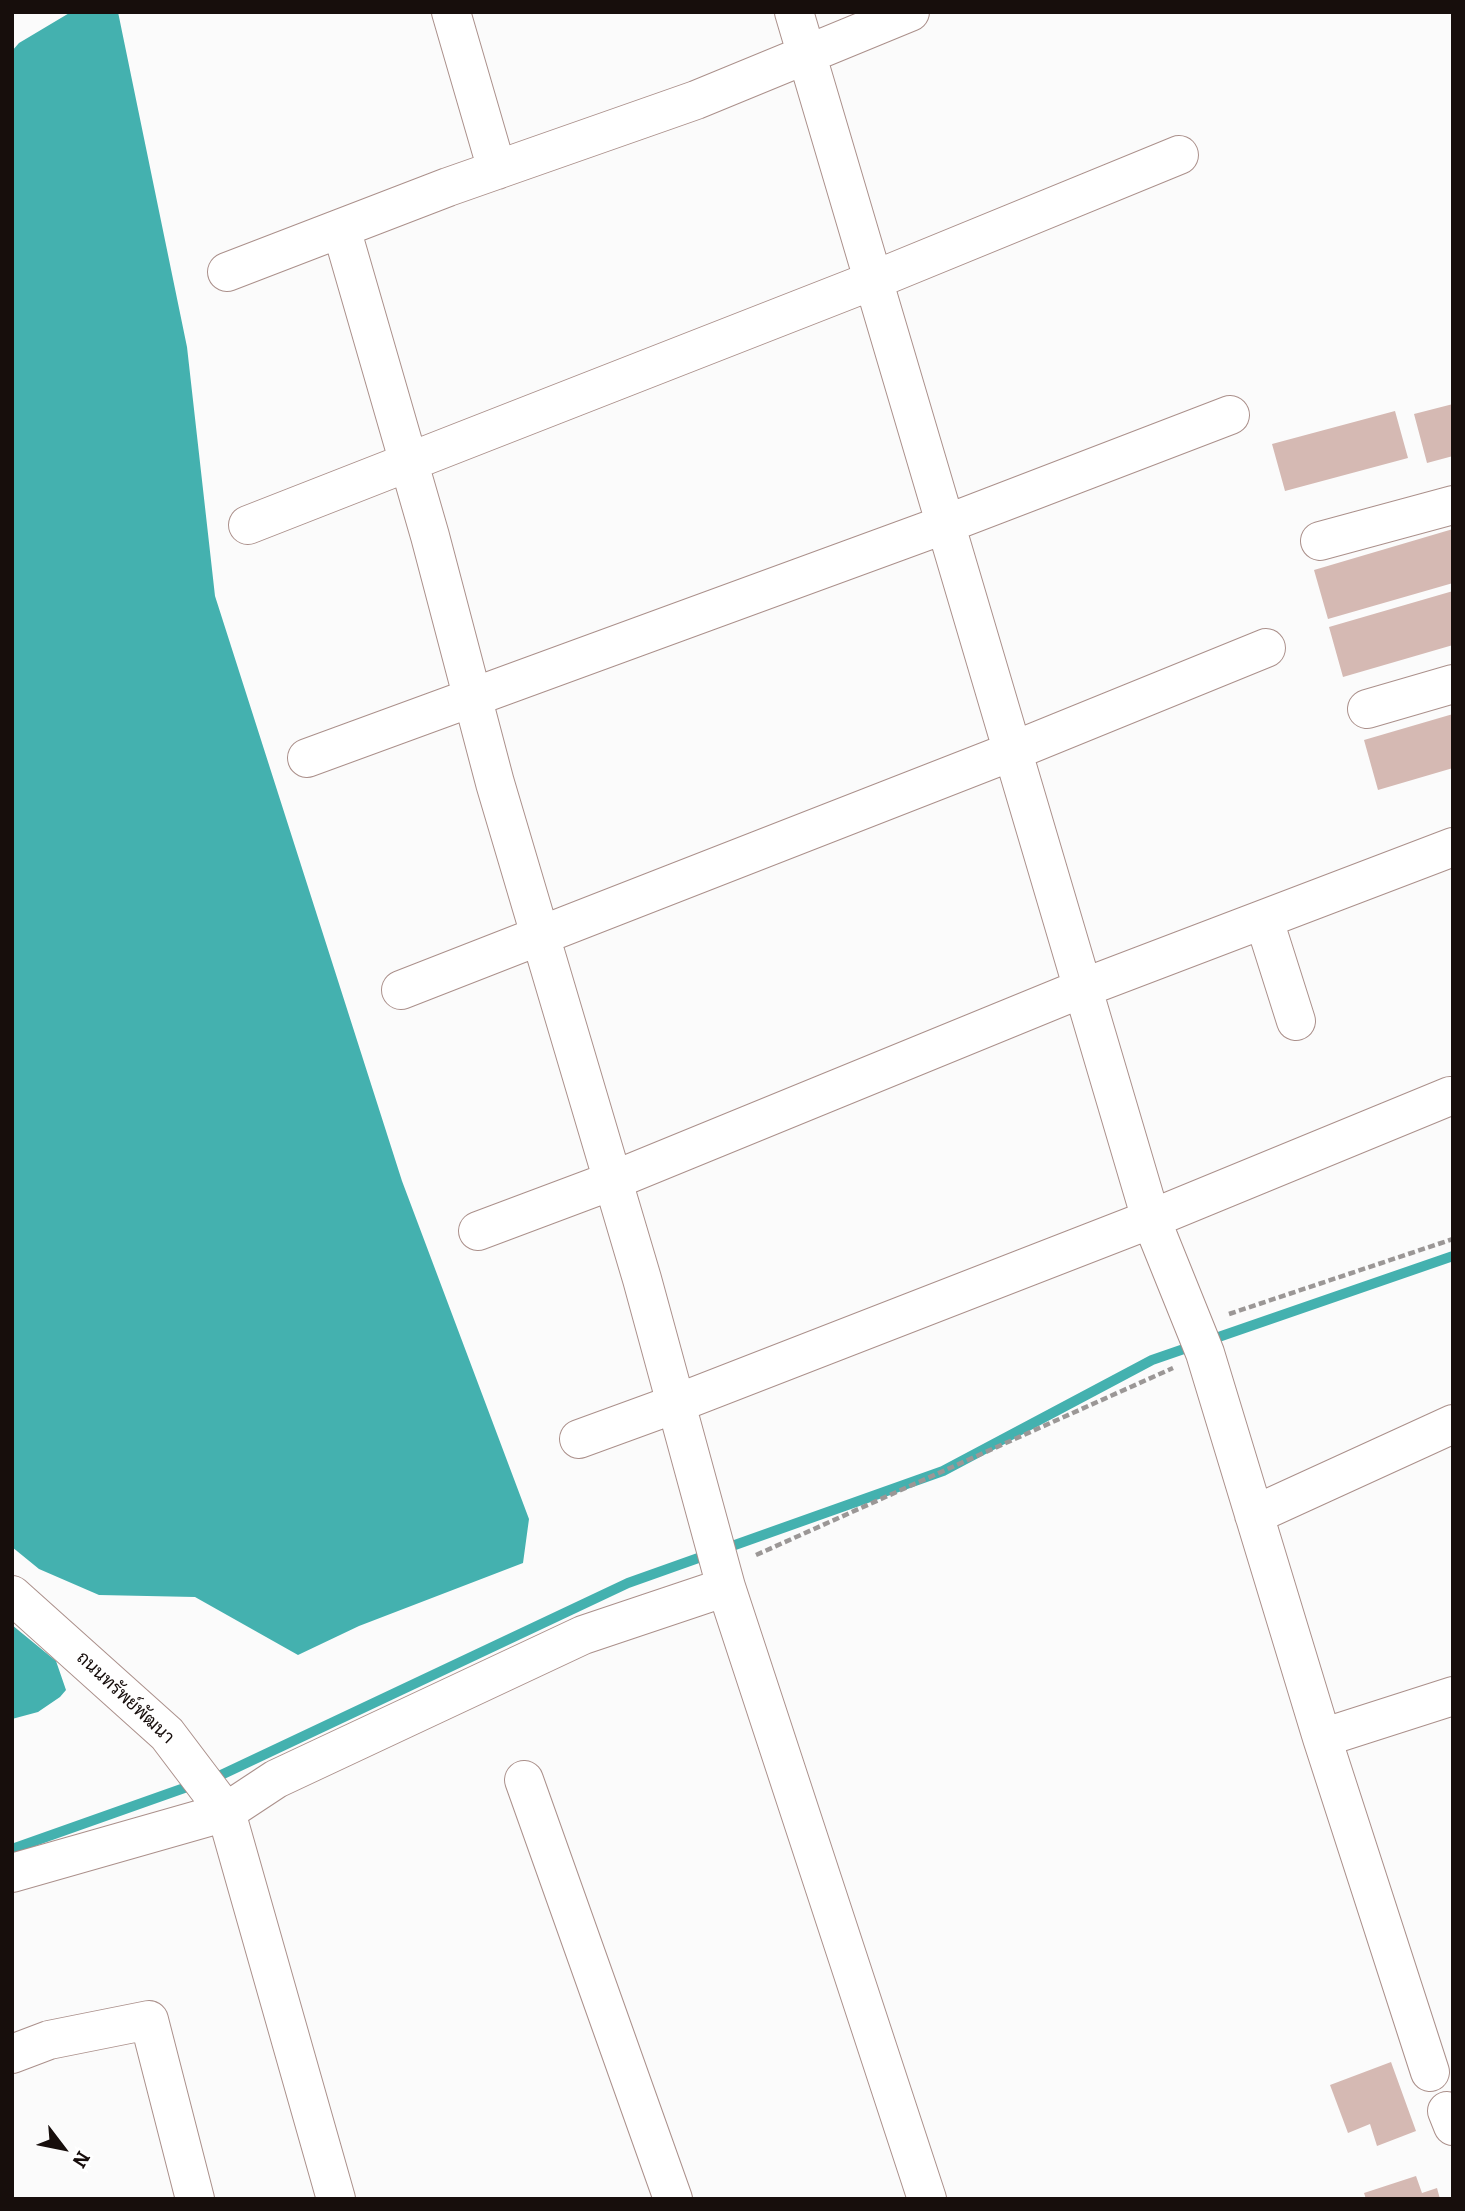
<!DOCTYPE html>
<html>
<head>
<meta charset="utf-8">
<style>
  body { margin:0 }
  #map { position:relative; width:1465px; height:2211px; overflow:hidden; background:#fbfbfb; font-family:Bitter,serif }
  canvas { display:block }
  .frame { position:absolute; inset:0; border:14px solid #170e0c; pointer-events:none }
  .north { position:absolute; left:28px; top:2113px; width:70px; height:70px; -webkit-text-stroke:5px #fff; paint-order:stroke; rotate:122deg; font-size:19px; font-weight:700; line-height:28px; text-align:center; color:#170e0c }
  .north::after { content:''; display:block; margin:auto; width:24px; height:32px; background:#170e0c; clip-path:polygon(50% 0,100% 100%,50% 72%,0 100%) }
</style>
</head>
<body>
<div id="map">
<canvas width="1465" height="2211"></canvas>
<div class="frame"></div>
<div class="north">N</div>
</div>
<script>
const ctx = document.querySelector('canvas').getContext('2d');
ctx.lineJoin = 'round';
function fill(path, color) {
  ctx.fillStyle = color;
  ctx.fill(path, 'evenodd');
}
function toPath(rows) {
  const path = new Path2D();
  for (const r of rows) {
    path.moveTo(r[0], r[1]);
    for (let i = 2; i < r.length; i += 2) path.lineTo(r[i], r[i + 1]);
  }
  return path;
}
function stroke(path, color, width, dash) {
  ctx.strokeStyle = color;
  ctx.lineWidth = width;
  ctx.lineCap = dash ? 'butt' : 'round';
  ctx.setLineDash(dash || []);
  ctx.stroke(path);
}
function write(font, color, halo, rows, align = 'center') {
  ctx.font = font + ' Bitter,Sarabun,serif';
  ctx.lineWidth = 6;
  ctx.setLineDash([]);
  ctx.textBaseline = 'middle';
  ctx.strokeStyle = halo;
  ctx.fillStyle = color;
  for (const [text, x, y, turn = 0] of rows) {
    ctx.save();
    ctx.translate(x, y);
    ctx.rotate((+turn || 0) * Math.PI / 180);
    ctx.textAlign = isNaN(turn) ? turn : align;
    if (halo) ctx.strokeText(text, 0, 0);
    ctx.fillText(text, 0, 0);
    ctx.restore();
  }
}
fill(toPath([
  [71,12,118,12,187,347,215,596,402,1181,529,1519,523,1563,359,1626,298,1655,195,1597,99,1595,39,1569,12,1547,12,51,19,43],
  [12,1625,56,1661,66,1690,60,1697,38,1712,12,1719]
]), '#44b1af');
stroke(toPath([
  [12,1849,221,1775,628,1583,943,1471,1152,1360,1453,1256]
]), '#44b1af', 10);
fill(toPath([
  [1453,404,1453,456,1427,463,1414,414],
  [1395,411,1408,458,1285,491,1272,444],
  [1453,529,1453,583,1328,619,1314,570],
  [1453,591,1453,645,1343,677,1329,627],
  [1453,714,1453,768,1378,790,1364,740],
  [1391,2062,1416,2131,1377,2146,1370,2124,1348,2133,1330,2085],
  [1416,2176,1422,2193,1437,2188,1440,2199,1366,2199,1364,2193]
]), '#d5b9b3');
const minor = toPath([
  [451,12,497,170],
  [794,12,1151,1219,1205,1353,1322,1738,1430,2072],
  [341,228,430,536,495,783,642,1279,726,1587,927,2199],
  [227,272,448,187,696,100,910,12],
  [248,525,874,280,1179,155],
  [1320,541,1453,505],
  [1367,709,1453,684],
  [307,758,946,524,1230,415],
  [1264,920,1296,1021],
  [401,990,1013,751,1266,648],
  [478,1231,614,1180,1083,988,1453,847],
  [579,1439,675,1404,1151,1219,1450,1096],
  [1254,1515,1453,1424],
  [12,1595,167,1734,226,1812,336,2199],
  [1322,1738,1453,1696],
  [524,1780,673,2199],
  [12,1873,226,1812,276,1779,583,1635,726,1587],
  [12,2054,49,2040,149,2020,195,2199],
  [1447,2111,1453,2126]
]);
stroke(minor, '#ab908b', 40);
stroke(toPath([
  [1229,1314,1453,1239],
  [756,1555,1173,1368]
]), '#9b9796', 4.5, [7, 3.5]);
stroke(minor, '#fff', 38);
write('18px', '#170e0c', '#fff', [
  ["ถนนทรัพย์พัฒนา",125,1698,43]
]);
</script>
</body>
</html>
